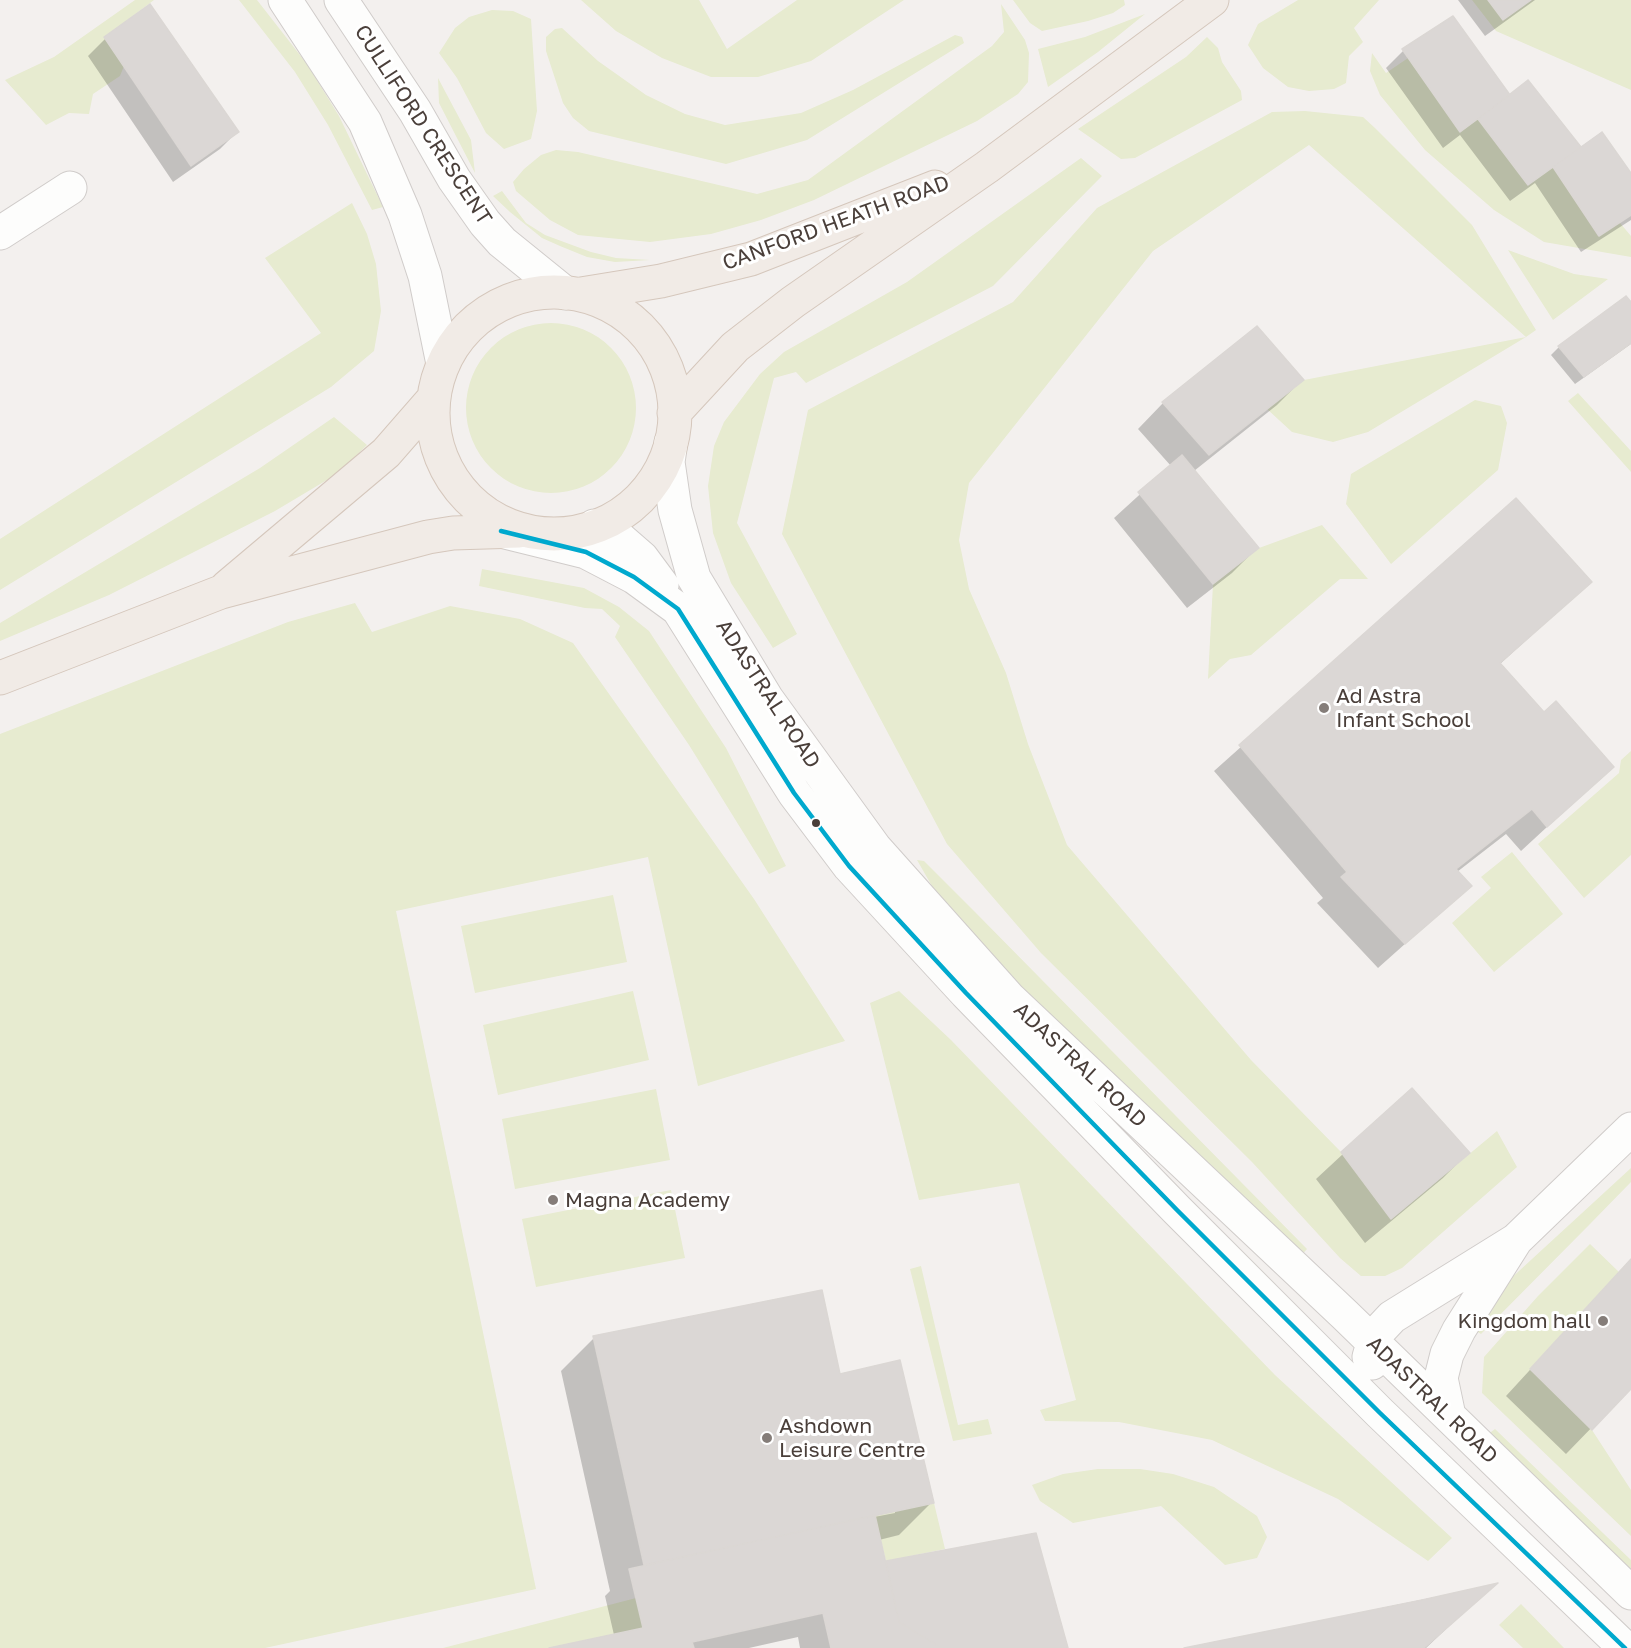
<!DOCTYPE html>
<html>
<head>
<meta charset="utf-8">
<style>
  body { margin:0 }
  canvas { display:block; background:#f3f0ee }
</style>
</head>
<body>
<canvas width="1631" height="1648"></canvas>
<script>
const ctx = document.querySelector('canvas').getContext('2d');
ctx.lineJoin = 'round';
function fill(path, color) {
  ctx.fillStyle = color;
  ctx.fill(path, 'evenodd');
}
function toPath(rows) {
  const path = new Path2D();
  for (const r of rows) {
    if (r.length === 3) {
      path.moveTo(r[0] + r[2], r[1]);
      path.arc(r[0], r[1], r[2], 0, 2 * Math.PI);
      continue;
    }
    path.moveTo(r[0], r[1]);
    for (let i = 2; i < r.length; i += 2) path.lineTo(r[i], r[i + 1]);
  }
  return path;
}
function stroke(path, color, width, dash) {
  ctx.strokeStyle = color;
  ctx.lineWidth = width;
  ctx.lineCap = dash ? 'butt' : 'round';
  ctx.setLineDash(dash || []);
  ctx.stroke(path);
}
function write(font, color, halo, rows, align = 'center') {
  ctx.font = font + ' "Golos Text",sans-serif';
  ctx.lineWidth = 6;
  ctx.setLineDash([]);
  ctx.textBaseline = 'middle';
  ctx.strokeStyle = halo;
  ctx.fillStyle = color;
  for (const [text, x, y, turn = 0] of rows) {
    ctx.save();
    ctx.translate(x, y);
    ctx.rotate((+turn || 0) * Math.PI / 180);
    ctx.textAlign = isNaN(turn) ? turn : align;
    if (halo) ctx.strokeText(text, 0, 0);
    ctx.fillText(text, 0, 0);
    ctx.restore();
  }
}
fill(toPath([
  [135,0,154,0,105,37,124,66,120,76,93,94,89,114,69,113,46,125,5,80,54,57],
  [239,0,257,0,307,64,339,116,383,207,372,210,328,125,295,72],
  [581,0,699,0,727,49,797,0,904,0,811,61,758,77,711,77,662,58,616,31],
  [1013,0,1124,0,1125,5,1113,13,1088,21,1042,31,1030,23],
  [1298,0,1379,0,1354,28,1363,42,1349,56,1346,83,1334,89,1309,91,1288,87,1263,68,1248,45,1258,24],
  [1472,0,1488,0,1503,20,1531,0,1631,0,1631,90,1496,31],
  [1001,4,1025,40,1029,53,1028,82,1018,94,977,121,814,200,761,220,711,234,650,242,578,235,550,220,516,191,513,182,524,169,541,155,556,150,578,152,757,194,808,180,992,46,1004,32],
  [492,10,513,11,531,19,537,111,531,139,504,149,486,133,457,78,439,53,455,28,469,17],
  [1145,14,1098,52,1048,87,1038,49,1085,37],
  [562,28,598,61,646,95,685,114,725,125,801,113,853,90,955,35,962,37,964,43,807,140,726,164,589,131,573,118,563,103,546,51,546,37,555,29],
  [1207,37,1218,48,1222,62,1241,91,1242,100,1135,158,1121,159,1078,129,1186,57],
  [1372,53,1386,73,1408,58,1460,132,1478,119,1528,184,1553,167,1598,236,1620,223,1631,236,1631,257,1544,242,1494,210,1425,150,1380,95,1370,71],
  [438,78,471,140,475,173,439,103],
  [1305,111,1363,117,1375,128,1472,225,1536,330,1526,337,1368,432,1333,442,1292,432,1267,409,1304,380,1526,337,1309,145,1153,251,969,483,959,540,969,589,1006,673,1028,744,1067,845,1251,1060,1341,1152,1391,1219,1497,1131,1517,1167,1402,1268,1385,1276,1361,1276,1340,1258,1252,1162,1041,953,947,844,782,534,808,410,1013,302,1097,208,1272,112],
  [1081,158,1102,176,993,286,806,383,796,372,774,378,737,523,797,634,773,648,731,583,713,533,708,486,714,446,724,422,760,374,784,352,907,282],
  [502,191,526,223,545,235,591,252,616,258,650,260,615,262,587,257,560,246,542,238,510,212,493,196],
  [352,203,367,234,376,264,381,311,374,351,331,387,0,590,0,539,321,333,265,258],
  [1508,250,1574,274,1608,279,1553,320],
  [551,408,85],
  [1578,393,1631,451,1631,472,1568,401],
  [1475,400,1501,406,1507,423,1498,470,1391,564,1346,504,1351,474],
  [334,417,367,445,337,474,275,511,109,595,0,641,0,623,260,468],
  [1322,525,1368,579,1340,579,1251,655,1230,659,1208,679,1213,584,1259,548],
  [482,569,584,588,619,607,649,631,726,748,786,866,769,874,689,745,615,637,620,626,602,609,585,608,479,586],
  [355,603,372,632,450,606,520,619,573,643,754,899,845,1041,698,1086,648,857,396,911,536,1589,265,1648,0,1648,0,734,288,622],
  [1631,751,1631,855,1584,898,1538,844,1619,773,1621,760],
  [1512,852,1563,914,1494,972,1452,923,1491,888,1481,877],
  [917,860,924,861,975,912,1307,1249,1300,1257,1018,987,948,914],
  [613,895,627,962,475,993,461,926],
  [633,991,649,1060,498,1095,483,1025],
  [899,991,951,1040,1275,1375,1452,1538,1428,1561,1338,1499,1212,1440,1119,1422,1045,1421,1040,1410,1076,1400,1019,1183,919,1200,870,1003],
  [656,1089,670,1160,515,1189,502,1119],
  [1631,1168,1631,1182,1590,1224,1481,1334,1473,1329,1507,1282],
  [671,1190,685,1258,536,1287,522,1219],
  [1590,1244,1619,1272,1531,1369,1592,1430,1631,1490,1631,1536,1482,1393,1484,1357,1538,1296],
  [921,1266,958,1425,988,1419,992,1434,953,1441,910,1269],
  [1495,1429,1631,1560,1631,1577,1487,1435],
  [1098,1469,1140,1469,1173,1474,1214,1487,1257,1516,1267,1537,1257,1558,1225,1565,1161,1506,1073,1523,1040,1501,1032,1485,1063,1474],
  [934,1503,945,1549,886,1561,875,1515],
  [636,1598,643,1628,549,1648,443,1648],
  [1521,1604,1564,1648,1523,1648,1499,1625]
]), '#e7ebd0');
fill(toPath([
  [1458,0,1535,0,1485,36],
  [1453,18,1509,97,1581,149,1631,176,1631,220,1581,252,1535,183,1510,201,1460,135,1443,148,1386,68,1403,51],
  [105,39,237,132,220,149,173,182,88,56],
  [1631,305,1631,344,1575,384,1551,355,1559,347],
  [1302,380,1277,405,1194,471,1257,548,1232,573,1187,608,1114,518,1171,466,1138,429,1163,403],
  [1516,501,1590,582,1499,665,1544,714,1612,767,1521,851,1506,834,1457,872,1470,886,1378,968,1317,903,1323,898,1214,771],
  [1412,1090,1468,1153,1443,1178,1365,1243,1316,1179],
  [1631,1260,1631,1387,1566,1454,1506,1396],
  [594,1338,839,1376,932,1502,899,1535,879,1540,884,1562,1035,1535,1067,1648,800,1648,798,1637,749,1648,556,1648,614,1635,605,1596,610,1591,561,1371],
  [895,1510,895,1513,874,1517,874,1514],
  [1493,1585,1426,1648,1188,1648]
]), '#0003');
const building = toPath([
  [1488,0,1531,0,1503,20,1488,0],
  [150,4,239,132,191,166,104,37,150,4],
  [1453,16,1510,95,1460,132,1402,49,1453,16],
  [1528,80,1581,147,1528,185,1478,119,1528,80],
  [1602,132,1631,173,1631,215,1599,236,1553,167,1602,132],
  [1626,296,1631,302,1631,343,1584,377,1558,346,1626,296],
  [1257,326,1304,380,1209,455,1162,402,1257,326],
  [1182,455,1259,548,1213,584,1138,492,1182,455],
  [1516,498,1592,582,1500,663,1544,712,1556,701,1614,767,1547,827,1532,809,1456,869,1472,886,1405,944,1341,877,1347,872,1239,745,1516,498],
  [1412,1088,1470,1153,1391,1219,1341,1152,1412,1088],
  [1631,1259,1631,1389,1592,1430,1530,1369,1631,1259],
  [822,1290,840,1374,900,1360,934,1503,644,1565,593,1336,822,1290],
  [875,1515,899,1622,942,1648,831,1648,823,1613,692,1642,694,1648,549,1648,643,1628,629,1569,875,1515],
  [1036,1533,1068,1648,942,1648,899,1622,886,1561,1036,1533],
  [1498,1583,1424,1648,1184,1648,1422,1600,1498,1583]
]);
fill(building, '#dbd7d5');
stroke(building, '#dbd7d4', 1.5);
const minor = toPath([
  [285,0,365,122,405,215,425,276,443,364],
  [341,0,415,111,454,179,485,223,502,242,565,293],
  [0,233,70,188],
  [671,442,668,462,675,510,694,578,767,699,875,848,1009,998,1345,1315,1631,1593],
  [594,526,619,538,642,558,662,585],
  [501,531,586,552,634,577,678,609,794,793,849,866,966,993,1177,1210,1380,1413,1625,1648],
  [1372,1363,1369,1357,1373,1343,1377,1333,1392,1317,1516,1240],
  [1449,1416,1441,1378,1447,1354,1459,1330,1516,1240,1631,1129]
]);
const major = toPath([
  [554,413,121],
  [581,294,661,281,751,259,935,187],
  [674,413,735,347,793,302,987,167,1212,0],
  [227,587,386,453,434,398],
  [0,678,221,592,428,537,453,533,519,531]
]);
stroke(minor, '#d0ccca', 35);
stroke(major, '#d5c7bc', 35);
stroke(minor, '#fdfdfc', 33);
stroke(major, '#f1ebe6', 33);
stroke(toPath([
  [501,531,586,552,634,577,678,609,794,793,849,866,966,993,1177,1210,1380,1413,1625,1648]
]), '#00a9ce', 4.5);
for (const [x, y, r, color] of [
  [1324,708,6,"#857d79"],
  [816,823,5,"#4a3f3a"],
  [553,1200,6,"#857d79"],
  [1603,1321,6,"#857d79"],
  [767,1438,6,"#857d79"]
]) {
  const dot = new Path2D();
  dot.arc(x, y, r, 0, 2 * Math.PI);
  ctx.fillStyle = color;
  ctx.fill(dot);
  stroke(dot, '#fff', 2);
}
write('21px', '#4a3f3a', '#fff', [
  ["CULLIFORD CRESCENT",423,125,57],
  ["CANFORD HEATH ROAD",836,223,-20],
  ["ADASTRAL ROAD",768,694,57],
  ["ADASTRAL ROAD",1080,1065,43],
  ["ADASTRAL ROAD",1432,1400,44]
]);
write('21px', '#4a3f3a', '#fff', [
  ["Ad Astra",1336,696],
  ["Infant School",1336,720],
  ["Magna Academy",565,1200],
  ["Kingdom hall",1591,1321,"right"],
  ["Ashdown",779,1426],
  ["Leisure Centre",779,1450]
], 'left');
</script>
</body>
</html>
